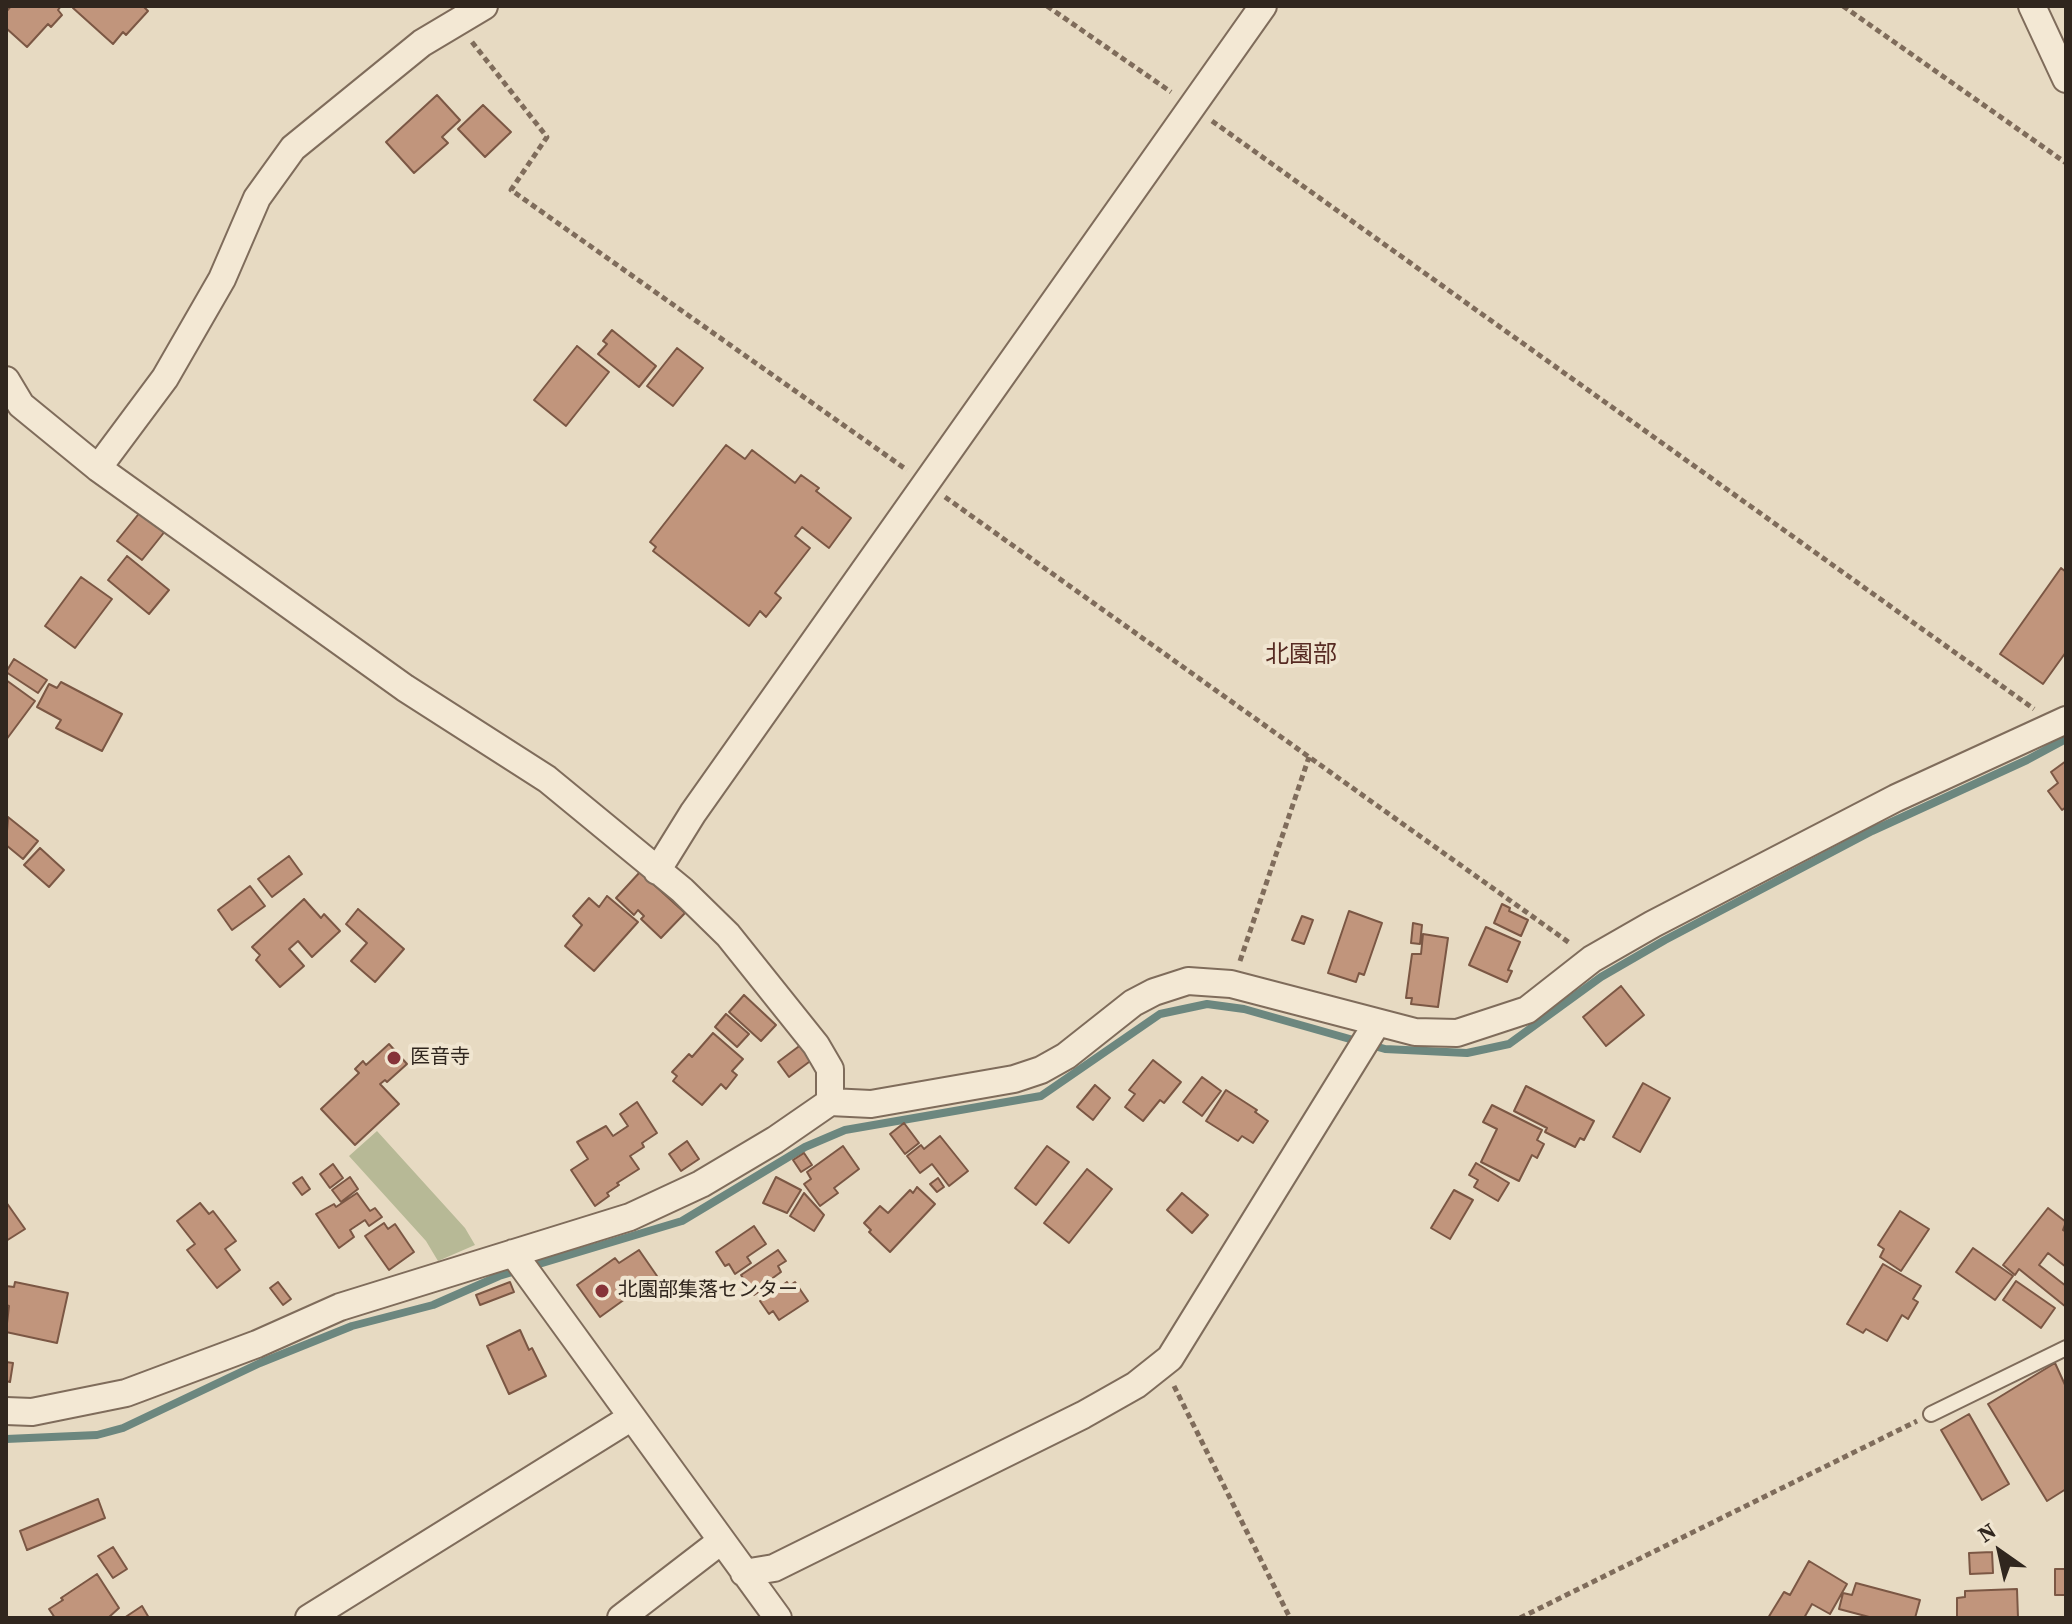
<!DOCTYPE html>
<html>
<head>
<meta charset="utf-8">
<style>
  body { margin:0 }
  #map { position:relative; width:2072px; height:1624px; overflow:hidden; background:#e7dac2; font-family:"Source Serif 4",serif }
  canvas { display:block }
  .frame { position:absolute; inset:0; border:8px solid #30261e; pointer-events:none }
  .north { position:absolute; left:1960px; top:1512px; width:80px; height:80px; -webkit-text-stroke:6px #f0e5d0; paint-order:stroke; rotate:326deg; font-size:22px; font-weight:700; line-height:32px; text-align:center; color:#30261e }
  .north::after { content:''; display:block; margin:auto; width:28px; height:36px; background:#30261e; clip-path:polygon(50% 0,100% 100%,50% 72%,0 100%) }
</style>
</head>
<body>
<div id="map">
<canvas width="2072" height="1624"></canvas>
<div class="frame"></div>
<div class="north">N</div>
</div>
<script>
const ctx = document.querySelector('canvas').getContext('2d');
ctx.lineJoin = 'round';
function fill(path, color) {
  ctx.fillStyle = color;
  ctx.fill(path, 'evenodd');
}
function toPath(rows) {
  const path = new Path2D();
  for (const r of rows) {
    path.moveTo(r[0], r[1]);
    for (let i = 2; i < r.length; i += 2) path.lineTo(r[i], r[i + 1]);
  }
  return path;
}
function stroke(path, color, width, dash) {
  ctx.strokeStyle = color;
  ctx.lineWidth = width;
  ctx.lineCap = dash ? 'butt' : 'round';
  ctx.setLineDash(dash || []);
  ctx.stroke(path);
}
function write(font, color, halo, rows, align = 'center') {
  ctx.font = font + ' "Source Serif 4","Noto Sans JP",serif';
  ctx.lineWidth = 8;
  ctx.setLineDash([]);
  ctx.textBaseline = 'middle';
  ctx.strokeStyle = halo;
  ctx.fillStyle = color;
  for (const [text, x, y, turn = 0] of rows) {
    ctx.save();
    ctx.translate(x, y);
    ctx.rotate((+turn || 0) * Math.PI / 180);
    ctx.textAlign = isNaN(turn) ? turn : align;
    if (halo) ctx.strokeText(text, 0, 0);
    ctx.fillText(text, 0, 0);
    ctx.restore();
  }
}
fill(toPath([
  [377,1131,465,1228,475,1245,438,1261,426,1241,349,1156]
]), '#b7b996');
stroke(toPath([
  [6,1439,97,1435,123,1428,260,1363,352,1326,433,1305,499,1276,682,1221,805,1147,845,1130,1041,1096,1160,1014,1207,1004,1244,1009,1385,1049,1467,1053,1509,1044,1601,977,1665,940,1872,831,2027,760,2066,739]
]), '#6c877f', 8);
const building = toPath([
  [11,6,61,6,58,10,62,15,51,27,48,24,27,47,6,28,6,12,11,6],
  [75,6,143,6,148,11,126,35,123,32,113,44,73,8,75,6],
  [437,95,460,120,442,137,448,143,414,173,386,142,437,95],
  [483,105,511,132,485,157,458,129,483,105],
  [612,330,656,366,639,387,598,354,607,344,603,341,612,330],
  [577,346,609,372,566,426,534,400,577,346],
  [677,348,703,368,673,406,647,386,677,348],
  [726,445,745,459,752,450,795,483,801,475,819,488,816,491,851,518,829,548,802,527,795,536,810,548,775,593,781,598,766,617,760,611,749,626,653,551,656,547,650,542,726,445],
  [141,511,166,530,142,560,117,541,141,511],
  [127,556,169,590,149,614,108,580,127,556],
  [2061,568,2066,572,2066,652,2043,684,2000,654,2061,568],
  [81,577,112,599,75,648,45,626,81,577],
  [14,659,47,680,38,693,6,672,14,659],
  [6,680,35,701,6,740,6,680],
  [61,682,122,714,102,751,56,728,61,720,37,707,49,684,57,688,61,682],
  [2066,761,2066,807,2062,810,2048,791,2058,783,2051,772,2066,761],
  [8,817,38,841,23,859,6,845,8,817],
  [40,848,64,870,49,887,24,865,40,848],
  [289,856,302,874,272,897,258,879,289,856],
  [640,872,685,913,661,938,641,919,644,916,638,910,634,915,616,898,640,872],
  [250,886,265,906,232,930,218,910,250,886],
  [607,896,638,922,594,971,565,946,582,925,573,916,589,898,599,907,607,896],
  [304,899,321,918,324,914,340,931,312,957,298,941,289,949,304,966,280,987,256,960,260,955,252,947,304,899],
  [1502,904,1510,908,1509,911,1528,920,1521,936,1494,923,1502,904],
  [358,909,404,949,375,982,351,961,367,943,346,924,358,909],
  [1349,911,1382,923,1364,975,1359,973,1356,982,1328,973,1349,911],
  [1302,916,1313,920,1304,944,1292,940,1302,916],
  [1413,923,1422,925,1420,944,1411,943,1413,923],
  [1486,927,1520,942,1508,970,1512,971,1507,982,1469,965,1486,927],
  [1423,934,1448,938,1438,1007,1411,1004,1412,998,1406,998,1412,954,1421,954,1423,934],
  [1621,986,1644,1015,1606,1046,1583,1017,1621,986],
  [744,995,776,1025,761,1041,729,1012,744,995],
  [726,1014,749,1034,737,1047,715,1027,726,1014],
  [713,1033,743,1059,732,1071,737,1075,726,1089,721,1084,702,1105,673,1081,677,1076,672,1072,689,1054,692,1057,713,1033],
  [389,1044,407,1064,387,1082,385,1080,380,1084,399,1104,355,1145,321,1109,359,1073,355,1069,363,1061,366,1065,389,1044],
  [802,1044,813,1059,789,1077,778,1062,802,1044],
  [1153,1060,1181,1082,1164,1103,1160,1100,1143,1121,1125,1107,1135,1094,1129,1090,1153,1060],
  [1202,1077,1221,1091,1202,1116,1183,1102,1202,1077],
  [1643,1083,1670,1098,1640,1152,1613,1137,1643,1083],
  [1095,1085,1110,1098,1093,1120,1077,1107,1095,1085],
  [1526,1086,1594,1121,1584,1140,1580,1138,1575,1147,1545,1132,1547,1128,1514,1111,1526,1086],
  [1226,1090,1257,1110,1255,1112,1268,1121,1253,1143,1242,1136,1238,1141,1206,1121,1226,1090],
  [637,1102,657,1133,642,1143,644,1147,630,1156,639,1169,617,1183,619,1185,607,1193,609,1196,595,1206,571,1170,588,1159,577,1142,606,1126,613,1136,628,1126,620,1114,637,1102],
  [1492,1105,1542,1130,1537,1140,1544,1144,1537,1158,1532,1155,1519,1181,1481,1162,1497,1129,1483,1122,1492,1105],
  [904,1123,919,1143,905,1154,890,1134,904,1123],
  [940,1136,968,1171,949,1186,932,1164,920,1173,907,1156,921,1145,924,1149,940,1136],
  [687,1141,699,1159,681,1171,669,1154,687,1141],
  [843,1146,859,1169,834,1188,838,1193,820,1206,804,1184,811,1179,807,1172,843,1146],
  [1047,1146,1069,1162,1036,1205,1015,1188,1047,1146],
  [804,1153,812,1165,801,1172,793,1160,804,1153],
  [1476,1163,1509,1183,1498,1201,1474,1187,1478,1180,1469,1175,1476,1163],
  [333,1164,343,1178,330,1188,320,1174,333,1164],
  [1087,1169,1112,1189,1069,1243,1044,1223,1087,1169],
  [302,1177,310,1189,302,1195,293,1183,302,1177],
  [350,1177,358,1189,341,1202,332,1190,350,1177],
  [776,1177,801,1190,787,1213,763,1203,776,1177],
  [938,1178,944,1187,937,1192,930,1184,938,1178],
  [917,1187,935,1204,890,1252,869,1232,871,1230,864,1223,880,1206,888,1213,910,1190,913,1193,917,1187],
  [1454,1190,1473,1200,1450,1239,1431,1228,1454,1190],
  [357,1193,370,1211,375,1208,382,1217,369,1226,365,1220,350,1230,354,1237,339,1248,316,1214,334,1204,336,1207,357,1193],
  [804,1193,824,1215,814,1231,790,1216,804,1193],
  [1182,1193,1208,1215,1192,1233,1167,1210,1182,1193],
  [6,1202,25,1229,6,1241,6,1202],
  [200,1203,209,1214,213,1211,236,1241,225,1249,240,1270,217,1288,187,1250,195,1244,177,1221,200,1203],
  [2048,1208,2066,1222,2063,1230,2066,1232,2066,1267,2048,1253,2039,1265,2066,1286,2066,1307,2019,1269,2015,1275,2003,1265,2048,1208],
  [1900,1211,1929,1229,1901,1271,1880,1257,1884,1249,1878,1245,1900,1211],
  [384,1223,388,1229,395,1224,414,1252,389,1270,365,1236,384,1223],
  [754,1226,766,1244,747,1257,751,1263,735,1274,729,1264,725,1266,716,1252,754,1226],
  [1973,1248,2013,1276,1995,1300,1956,1272,1973,1248],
  [639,1250,657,1276,600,1317,577,1285,615,1258,619,1263,639,1250],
  [778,1250,786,1261,778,1266,781,1272,770,1280,772,1283,754,1295,741,1275,778,1250],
  [1883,1264,1921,1286,1913,1299,1918,1302,1908,1319,1902,1315,1887,1341,1866,1329,1863,1333,1847,1324,1883,1264],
  [2016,1281,2055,1308,2041,1328,2003,1300,2016,1281],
  [15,1282,68,1293,57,1343,6,1332,9,1306,6,1305,6,1286,14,1287,15,1282],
  [278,1282,291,1299,283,1305,270,1288,278,1282],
  [510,1282,514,1292,480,1305,476,1295,510,1282],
  [787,1282,789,1286,795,1282,808,1301,779,1320,773,1311,769,1314,760,1301,787,1282],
  [520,1330,529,1350,532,1348,546,1376,509,1394,487,1346,520,1330],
  [6,1362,13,1363,10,1382,6,1381,6,1362],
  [2055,1363,2066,1387,2066,1489,2047,1501,1988,1404,2055,1363],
  [1969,1414,2009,1484,1982,1500,1941,1430,1969,1414],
  [98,1499,105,1518,27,1550,20,1531,98,1499],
  [113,1547,127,1569,113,1578,98,1556,113,1547],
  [1992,1552,1993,1573,1970,1574,1969,1553,1992,1552],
  [1809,1561,1847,1584,1830,1614,1812,1604,1804,1618,1768,1618,1784,1592,1790,1595,1809,1561],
  [2055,1569,2066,1569,2066,1595,2055,1595,2055,1569],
  [97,1574,119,1608,108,1618,55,1618,49,1609,63,1600,61,1598,97,1574],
  [1856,1583,1920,1600,1915,1618,1873,1618,1839,1609,1843,1593,1852,1595,1856,1583],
  [2017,1589,2018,1618,1957,1618,1957,1598,1965,1597,1965,1591,2017,1589],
  [142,1606,149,1618,124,1618,142,1606]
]);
fill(building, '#c1957c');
stroke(building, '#7b5744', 2);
const lane = toPath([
  [1931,1414,2066,1348]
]);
const street = toPath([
  [2032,6,2066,79],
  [6,380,21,405,98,468,405,688,547,779,682,890,728,935,816,1045,830,1069,830,1102],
  [98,468,165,378,222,279,257,198,293,148,422,43,484,6],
  [657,871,693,813,1263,6],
  [513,1253,778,1618],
  [6,1411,32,1412,126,1393,257,1344,340,1307,630,1217,701,1184,775,1140,830,1102,871,1104,1014,1079,1041,1070,1066,1056,1133,1003,1154,992,1188,981,1231,984,1415,1032,1457,1033,1527,1010,1592,959,1653,924,1896,798,2066,720],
  [744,1573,774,1568,1083,1415,1136,1385,1170,1358,1377,1023],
  [309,1618,632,1417],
  [621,1618,721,1541]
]);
stroke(lane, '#7f6c5b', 18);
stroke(street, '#7f6c5b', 30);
stroke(toPath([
  [1047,6,1171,92],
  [1843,6,2066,163],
  [472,42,547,137,511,190,907,470],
  [1212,121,2034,709],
  [945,497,1571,944],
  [1240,961,1309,757],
  [1174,1386,1290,1618],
  [1520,1618,1917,1421]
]), '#7f6c5b', 5, [6, 4]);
stroke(lane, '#f3e8d4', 14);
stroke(street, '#f3e8d4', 26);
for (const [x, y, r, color] of [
  [394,1058,8,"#863338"],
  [602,1291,8,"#863338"]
]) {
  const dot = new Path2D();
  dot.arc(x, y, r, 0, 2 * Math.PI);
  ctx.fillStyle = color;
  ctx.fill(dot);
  stroke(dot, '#f0e5d0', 3);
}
write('20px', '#30261e', '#f0e5d0', [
  ["医音寺",410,1058],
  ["北園部集落センター",618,1291]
], 'left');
write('24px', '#572b23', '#f0e5d0', [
  ["北園部",1301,656]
]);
</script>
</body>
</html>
